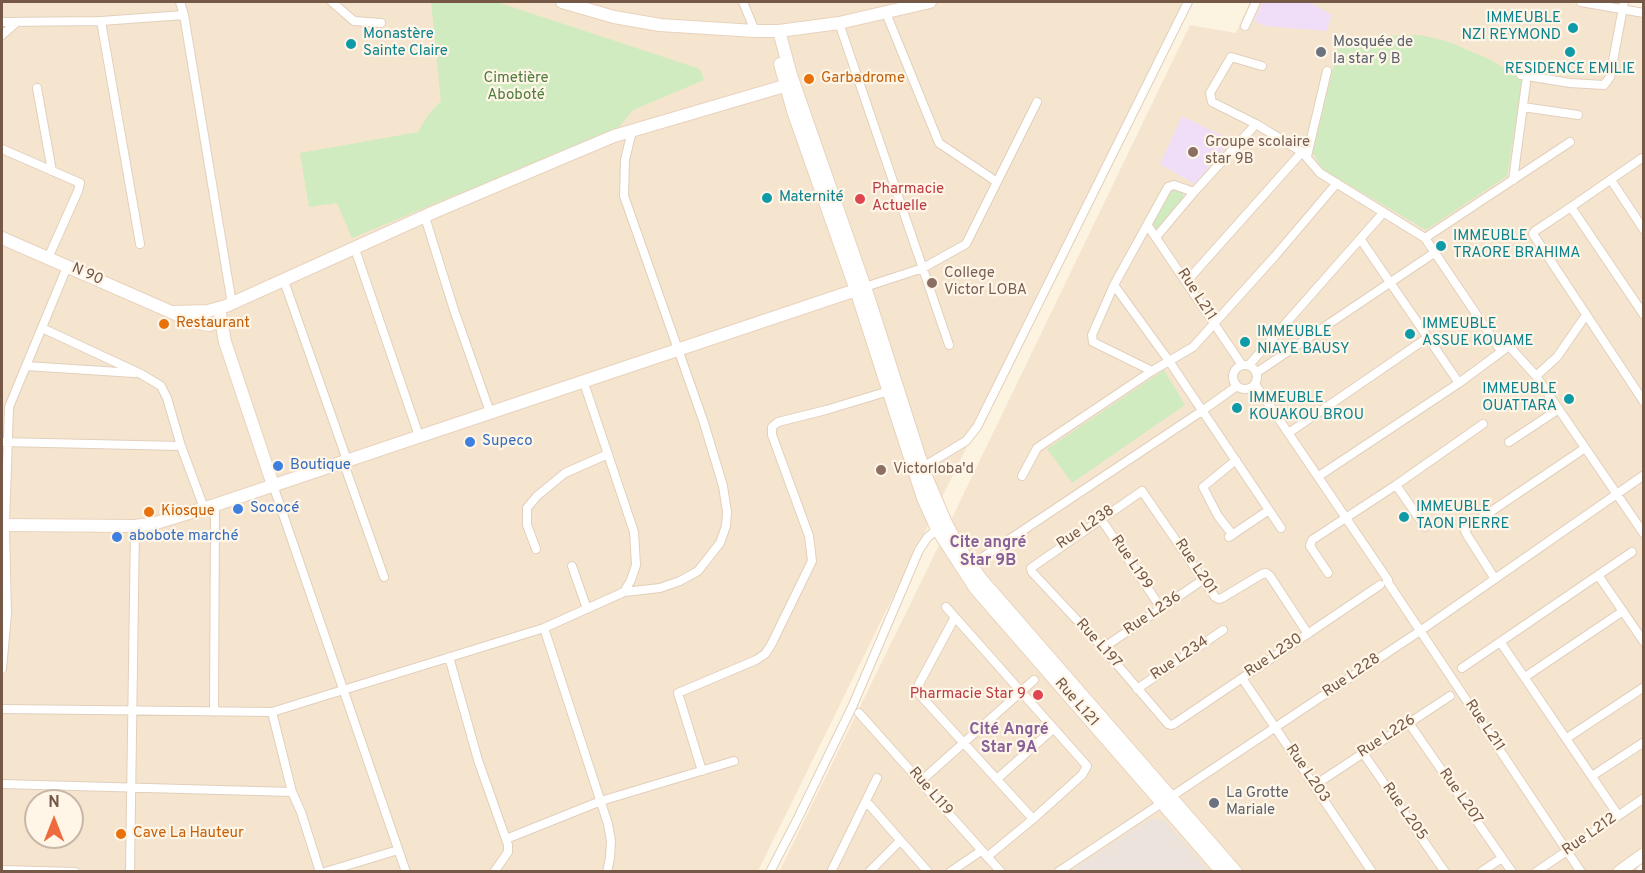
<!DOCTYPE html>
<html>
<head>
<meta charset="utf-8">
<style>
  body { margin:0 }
  #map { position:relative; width:1645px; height:873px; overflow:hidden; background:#fdf3e1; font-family:Overpass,sans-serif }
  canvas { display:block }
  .frame { position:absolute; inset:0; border:3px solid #765846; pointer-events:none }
  .north { position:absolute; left:24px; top:789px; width:60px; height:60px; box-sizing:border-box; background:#fff6e8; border:2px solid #c8b7a7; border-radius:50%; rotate:0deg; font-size:16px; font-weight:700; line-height:24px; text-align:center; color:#765846 }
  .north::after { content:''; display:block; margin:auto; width:21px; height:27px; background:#ee6a3f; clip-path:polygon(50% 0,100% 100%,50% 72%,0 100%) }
</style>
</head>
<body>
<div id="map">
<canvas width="1645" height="873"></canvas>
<div class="frame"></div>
<div class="north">N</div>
</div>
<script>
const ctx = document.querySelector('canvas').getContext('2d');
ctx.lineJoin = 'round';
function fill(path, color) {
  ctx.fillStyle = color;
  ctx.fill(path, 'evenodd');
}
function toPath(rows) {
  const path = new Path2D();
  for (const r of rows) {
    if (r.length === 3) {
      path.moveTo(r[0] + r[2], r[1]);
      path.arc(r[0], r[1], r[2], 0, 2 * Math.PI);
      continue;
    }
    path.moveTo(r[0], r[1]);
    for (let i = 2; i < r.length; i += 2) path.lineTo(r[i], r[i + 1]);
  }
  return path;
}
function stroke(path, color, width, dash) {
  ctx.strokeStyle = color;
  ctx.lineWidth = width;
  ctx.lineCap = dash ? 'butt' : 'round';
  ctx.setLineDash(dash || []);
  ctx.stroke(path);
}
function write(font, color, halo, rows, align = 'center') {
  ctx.font = font + ' Overpass,sans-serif';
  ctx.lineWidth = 4.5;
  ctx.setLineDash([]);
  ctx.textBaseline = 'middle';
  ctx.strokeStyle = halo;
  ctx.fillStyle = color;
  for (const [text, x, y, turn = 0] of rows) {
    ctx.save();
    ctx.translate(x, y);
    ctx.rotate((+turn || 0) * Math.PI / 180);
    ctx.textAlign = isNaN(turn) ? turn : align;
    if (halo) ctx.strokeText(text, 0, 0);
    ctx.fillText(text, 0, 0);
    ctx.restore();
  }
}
fill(toPath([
  [2,2,1186,2,758,871,2,872],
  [36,801,72,801,72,837,36,837],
  [1250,2,1566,2,1643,15,1643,871,779,872,924,576,1190,25,1236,33]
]), '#f5e5cf');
fill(toPath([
  [1150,819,1163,819,1209,871,1071,871]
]), '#ece4dc');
fill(toPath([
  [1263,2,1310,2,1331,15,1327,31,1265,26,1254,21],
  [1182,116,1231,140,1195,184,1160,164]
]), '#f0def9');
fill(toPath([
  [431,2,497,2,700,69,704,80,633,110,618,128,352,238,337,203,309,207,300,153,418,132,428,115,441,101],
  [1420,35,1446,41,1489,59,1523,79,1507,176,1426,230,1322,169,1313,153,1338,47,1383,36],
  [1170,188,1182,192,1184,198,1157,232,1151,225],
  [1164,370,1185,405,1072,483,1047,449]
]), '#d0ebbf');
const street = toPath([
  [180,2,184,15,232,304],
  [332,2,354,21,381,23],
  [743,2,755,31],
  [1581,2,1644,13],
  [886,13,939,143,997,182],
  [101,21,140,244],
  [2,22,101,21,184,15],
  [839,23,949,345],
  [1245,26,1256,2],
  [2,35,17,22],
  [1262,66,1231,57,1210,93,1212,102,1256,124,1302,152,1320,173,1425,238,1501,351],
  [1521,75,1570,83,1604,85,1610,77,1624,2],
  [37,88,52,171],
  [1523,107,1578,115],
  [2,149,80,183,78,191,48,258],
  [1307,156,1327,71],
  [1642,158,1571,207,1535,231,1533,234,1644,402],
  [1513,180,1526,83],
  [1611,180,1644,230],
  [1571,207,1644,315],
  [425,217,454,310,490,412],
  [1148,226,1242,365],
  [1157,236,1194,192,1256,124],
  [1425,238,1570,142],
  [1361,240,1459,383],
  [355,249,419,436],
  [284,281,347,460],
  [1187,281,1302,152],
  [1114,285,1169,361,1281,528],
  [865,287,923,268,966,244,1037,102],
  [42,328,141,374,161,386,167,398,181,446,204,508],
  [1249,365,1383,213],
  [1245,377,12],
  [26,366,134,373],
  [1152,371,1093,342,1092,335,1114,285,1168,187,1174,185,1194,192],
  [1256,373,1434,253],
  [1536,376,1557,357,1586,315],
  [1255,384,1388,580],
  [1290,432,1427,338],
  [2,442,181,446],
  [1509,442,1559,409],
  [343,461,384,577],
  [923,467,966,441,977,427,1188,2],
  [1022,476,1037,448,1152,371,1193,347,1275,256,1337,183],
  [1319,476,1459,383,1509,346,1536,376,1644,534],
  [273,485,406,872],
  [1396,485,1425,527],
  [1101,519,1161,608],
  [1232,534,1218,516,1203,487,1236,460],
  [1229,537,1269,510],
  [536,549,527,525,527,508,537,496,565,473,608,454],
  [971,565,1202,411,1237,386],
  [572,566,587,609],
  [1328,573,1310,546,1312,540,1396,485,1483,424],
  [1598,575,1644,642],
  [1495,579,1467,535,1465,531,1468,527,1585,448],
  [1387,581,1581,872],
  [624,592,660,588,680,581,698,571,720,543,726,526,727,512,723,486,704,423,624,196,625,160,632,131],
  [946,607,1087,766,1082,775,1033,819,987,857],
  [955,617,919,684,918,691,920,695,1033,819],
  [544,628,608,824,611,841,610,858,607,872],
  [1308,634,1270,576,1266,573,1262,574,1222,598,1219,599,1215,597,1142,491,1031,568,1032,572,1103,648,1168,724,1171,725,1174,724,1380,585],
  [1501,643,1618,815],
  [1103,648,1204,579],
  [449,657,478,760,508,845,508,852,494,872],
  [1462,668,1632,552],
  [2,669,7,614,5,525,9,407,67,267],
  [1525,677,1623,611],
  [1242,678,1372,872],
  [1137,689,1223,630],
  [2,709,272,712,544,628,624,592,631,580,636,565,634,532,583,380],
  [214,712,215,505],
  [272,712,292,792,301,812,320,872],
  [859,713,1001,872],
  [1409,723,1512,872],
  [1567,738,1644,687],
  [1363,753,1445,872],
  [702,771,678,693,756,660,765,654,771,645,812,561,809,536,772,435,772,427,778,422,826,410,889,391],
  [1592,776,1644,742],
  [997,779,1053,729],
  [1324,779,1450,696],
  [921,781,1034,680],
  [2,784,292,792],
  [866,801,928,872],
  [506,839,601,801,734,761],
  [2,870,75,872],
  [130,872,135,526],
  [325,872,398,850],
  [770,872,798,818,853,705,919,550,927,538,937,529],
  [831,872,877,778],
  [869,872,900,841],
  [950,872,981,851],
  [1058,872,1420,631,1644,475],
  [1481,872,1502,858],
  [1536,872,1644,798]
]);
const secondary = toPath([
  [562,2,614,17,660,25,755,31,779,31,839,23,930,2],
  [779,31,791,75,869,299,925,474,946,523,958,546,981,579,1002,603,1236,872],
  [780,64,793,111,856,290,923,498,937,529,975,588,1222,872],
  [2,238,194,322,209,325,221,321],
  [173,312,208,311,226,306,434,212,614,136,791,84],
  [220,314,225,342,273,485],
  [2,525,135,526,156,523,215,505,862,288],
  [1619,872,1644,854],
  [1642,872,1644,870]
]);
stroke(street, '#e2cfbc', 10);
stroke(secondary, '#e9d2bc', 14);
stroke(street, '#fff', 8);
stroke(secondary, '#fff', 12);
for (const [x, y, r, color] of [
  [1573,28,6,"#0f9aa8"],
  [351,44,6,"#0f9aa8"],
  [1321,52,6,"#6b7280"],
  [1570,52,6,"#0f9aa8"],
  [809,79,6,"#e8710a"],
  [1193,152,6,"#8d6e63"],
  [767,198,6,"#0f9aa8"],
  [860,199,6,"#e0444e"],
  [1441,246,6,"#0f9aa8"],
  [932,283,6,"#8d6e63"],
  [164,324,6,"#e8710a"],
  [1410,334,6,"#0f9aa8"],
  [1245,342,6,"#0f9aa8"],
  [1569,399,6,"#0f9aa8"],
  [1237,408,6,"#0f9aa8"],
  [470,442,6,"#3f7fe0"],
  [278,466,6,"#3f7fe0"],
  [881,470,6,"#8d6e63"],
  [238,509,6,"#3f7fe0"],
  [149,512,6,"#e8710a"],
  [1404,517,6,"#0f9aa8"],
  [117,537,6,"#3f7fe0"],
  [1038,695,6,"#e0444e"],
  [1214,803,6,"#6b7280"],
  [121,834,6,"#e8710a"]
]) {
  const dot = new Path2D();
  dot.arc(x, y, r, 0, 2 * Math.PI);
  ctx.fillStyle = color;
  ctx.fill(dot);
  stroke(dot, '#fff6e8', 2);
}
write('15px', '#0d838f', '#fff6e8', [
  ["IMMEUBLE",1561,19,"right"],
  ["NZI REYMOND",1561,36,"right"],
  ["Monastère",363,35],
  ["Sainte Claire",363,52],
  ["RESIDENCE EMILIE",1570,70,"center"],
  ["Maternité",779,198],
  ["IMMEUBLE",1453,237],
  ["TRAORE BRAHIMA",1453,254],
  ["IMMEUBLE",1422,325],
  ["ASSUE KOUAME",1422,342],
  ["IMMEUBLE",1257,333],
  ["NIAYE BAUSY",1257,350],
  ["IMMEUBLE",1557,390,"right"],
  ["OUATTARA",1557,407,"right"],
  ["IMMEUBLE",1249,399],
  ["KOUAKOU BROU",1249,416],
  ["IMMEUBLE",1416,508],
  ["TAON PIERRE",1416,525]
], 'left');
write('15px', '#5b616d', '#fff6e8', [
  ["Mosquée de",1333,43],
  ["la star 9 B",1333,60],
  ["La Grotte",1226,794],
  ["Mariale",1226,811]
], 'left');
write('15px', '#4f7c3e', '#fff6e8', [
  ["Cimetière",516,79],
  ["Aboboté",516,96]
]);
write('15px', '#c56008', '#fff6e8', [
  ["Garbadrome",821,79],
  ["Restaurant",176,324],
  ["Kiosque",161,512],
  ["Cave La Hauteur",133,834]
], 'left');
write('15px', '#785e54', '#fff6e8', [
  ["Groupe scolaire",1205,143],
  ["star 9B",1205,160],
  ["College",944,274],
  ["Victor LOBA",944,291],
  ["Victorloba'd",893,470]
], 'left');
write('15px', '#be3a42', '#fff6e8', [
  ["Pharmacie",872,190],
  ["Actuelle",872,207],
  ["Pharmacie Star 9",1026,695,"right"]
], 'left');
write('15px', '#765846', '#fff6e8', [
  ["N 90",87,275,24],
  ["Rue L211",1196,295,57],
  ["Rue L238",1086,528,-34],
  ["Rue L199",1131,563,56],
  ["Rue L201",1195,567,56],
  ["Rue L236",1153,614,-34],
  ["Rue L197",1098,644,48],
  ["Rue L230",1274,656,-34],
  ["Rue L234",1180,659,-34],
  ["Rue L228",1352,676,-34],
  ["Rue L121",1076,703,49],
  ["Rue L211",1484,726,56],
  ["Rue L226",1387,737,-33],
  ["Rue L203",1307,774,56],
  ["Rue L119",930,792,49],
  ["Rue L207",1460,797,55],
  ["Rue L205",1404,812,55],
  ["Rue L212",1590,835,-35]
]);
write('15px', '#366cbe', '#fff6e8', [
  ["Supeco",482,442],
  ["Boutique",290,466],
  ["Sococé",250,509],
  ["abobote marché",129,537]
], 'left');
write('bold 16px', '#88619a', '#fff6e8', [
  ["Cite angré",988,544],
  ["Star 9B",988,562],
  ["Cité Angré",1009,731],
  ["Star 9A",1009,749]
]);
</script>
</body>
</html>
